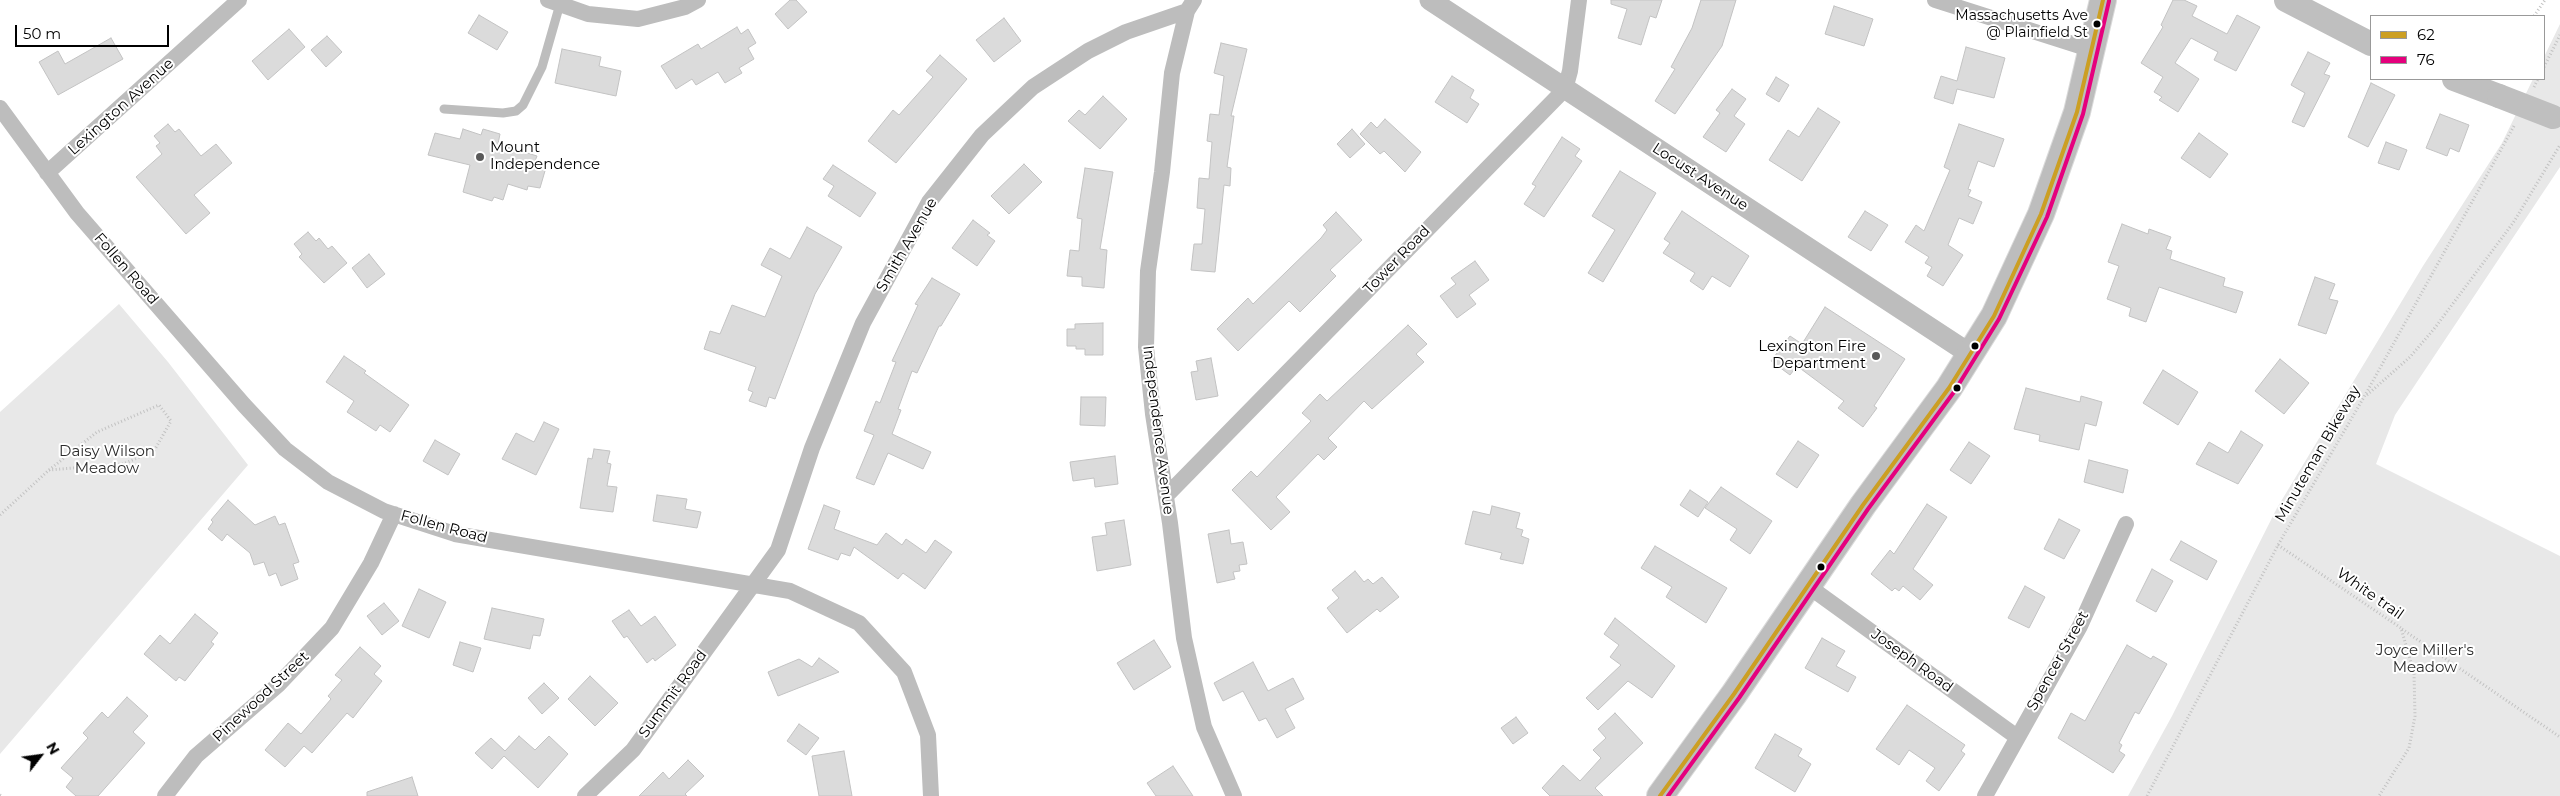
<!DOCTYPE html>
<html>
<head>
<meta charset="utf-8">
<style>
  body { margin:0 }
  #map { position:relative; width:2560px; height:796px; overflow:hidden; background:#fff; font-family:Montserrat,sans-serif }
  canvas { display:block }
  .legend { position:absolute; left:2370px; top:15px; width:175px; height:65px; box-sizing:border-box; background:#fff; border:1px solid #999; margin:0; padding:6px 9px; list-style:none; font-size:15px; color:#000 }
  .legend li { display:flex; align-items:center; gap:10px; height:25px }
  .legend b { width:25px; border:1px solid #999 }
  .north { position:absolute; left:15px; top:731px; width:50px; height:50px; -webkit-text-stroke:4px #fff; paint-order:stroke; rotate:60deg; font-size:14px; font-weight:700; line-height:20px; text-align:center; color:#000 }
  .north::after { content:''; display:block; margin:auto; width:18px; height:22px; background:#000; clip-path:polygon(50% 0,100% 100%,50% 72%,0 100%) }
  .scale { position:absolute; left:15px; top:25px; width:154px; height:22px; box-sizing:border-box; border:2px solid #000; border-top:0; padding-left:6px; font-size:15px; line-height:18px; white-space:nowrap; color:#000; -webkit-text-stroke:4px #fff; paint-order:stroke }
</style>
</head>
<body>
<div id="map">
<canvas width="2560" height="796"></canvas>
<ul class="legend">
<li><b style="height:6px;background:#cc9f23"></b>62</li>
<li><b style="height:6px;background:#e5007d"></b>76</li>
</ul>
<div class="north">N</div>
<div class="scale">50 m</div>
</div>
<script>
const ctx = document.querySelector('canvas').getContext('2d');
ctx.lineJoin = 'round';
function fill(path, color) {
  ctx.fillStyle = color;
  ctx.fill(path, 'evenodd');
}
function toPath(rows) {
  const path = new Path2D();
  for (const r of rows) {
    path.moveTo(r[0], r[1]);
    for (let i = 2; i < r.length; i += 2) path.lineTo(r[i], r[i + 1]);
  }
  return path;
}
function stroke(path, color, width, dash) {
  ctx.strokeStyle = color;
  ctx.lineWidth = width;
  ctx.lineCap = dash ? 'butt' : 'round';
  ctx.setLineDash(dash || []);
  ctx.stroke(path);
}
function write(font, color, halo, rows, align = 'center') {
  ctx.font = font + ' Montserrat,sans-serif';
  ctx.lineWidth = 4;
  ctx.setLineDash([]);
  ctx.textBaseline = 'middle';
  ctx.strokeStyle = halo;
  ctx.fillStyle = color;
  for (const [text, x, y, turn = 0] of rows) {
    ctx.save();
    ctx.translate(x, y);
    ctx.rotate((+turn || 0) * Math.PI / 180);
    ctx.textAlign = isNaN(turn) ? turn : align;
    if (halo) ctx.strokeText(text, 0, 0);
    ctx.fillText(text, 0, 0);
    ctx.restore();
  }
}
fill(toPath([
  [2560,24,2560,167,2395,415,2376,464,2560,556,2560,796,2128,796,2172,716,2277,508,2423,266,2502,143,2533,79,2544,79,2544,57],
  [119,304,168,362,248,465,0,754,0,412]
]), '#e8e8e8');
const building = toPath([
  [790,0,796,0,807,12,788,29,775,14,790,0],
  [1611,0,1662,0,1656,18,1650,16,1641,45,1618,38,1627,9,1611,4,1611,0],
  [1701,0,1736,0,1722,46,1675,114,1655,101,1675,69,1671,67,1692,28,1701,0],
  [2173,0,2184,0,2197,6,2192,16,2227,34,2237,15,2260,27,2236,71,2214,60,2218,52,2191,38,2175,63,2199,79,2178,112,2159,100,2162,97,2154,92,2163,77,2141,63,2163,27,2161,25,2173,0],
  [1834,6,1873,19,1864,46,1825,34,1834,6],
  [479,15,508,32,497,50,468,33,479,15],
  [1004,18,1021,41,994,62,976,40,1004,18],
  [737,27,741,34,748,29,756,43,748,48,754,59,739,68,742,73,725,83,718,72,696,85,692,79,676,89,661,66,698,44,701,49,737,27],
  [289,29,305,47,268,80,252,61,289,29],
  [327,36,342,52,326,67,311,50,327,36],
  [111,38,123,59,58,95,39,62,58,51,65,64,111,38],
  [1221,43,1247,49,1231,116,1234,116,1227,167,1231,168,1230,186,1224,185,1215,272,1191,270,1194,244,1202,244,1205,209,1197,208,1199,178,1209,179,1212,142,1207,141,1210,114,1219,115,1224,76,1214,73,1221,43],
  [1966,47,2005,58,1994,98,1957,89,1953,104,1934,98,1941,76,1957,81,1966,47],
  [562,49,601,57,599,66,621,71,616,96,555,83,562,49],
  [2308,52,2330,63,2324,74,2330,76,2304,127,2292,122,2305,93,2291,85,2308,52],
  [940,55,967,79,896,163,868,141,893,110,899,115,933,77,926,71,940,55],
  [1452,76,1474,90,1470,98,1479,104,1467,123,1435,102,1452,76],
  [1776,77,1789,85,1779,102,1766,94,1776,77],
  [2371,83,2395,95,2368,147,2348,137,2371,83],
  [1732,89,1746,99,1734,116,1745,124,1726,152,1703,137,1720,113,1716,110,1732,89],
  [1103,96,1127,119,1100,149,1068,121,1079,110,1085,115,1103,96],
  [1818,108,1840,122,1802,181,1769,160,1788,130,1799,137,1818,108],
  [2440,114,2469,125,2459,152,2450,148,2447,156,2426,148,2440,114],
  [1385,119,1421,152,1405,172,1384,151,1380,154,1360,134,1371,122,1377,128,1385,119],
  [168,124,175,132,179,129,201,156,216,144,232,163,194,195,210,213,186,234,136,177,162,154,156,146,160,143,154,136,168,124],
  [1959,124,2004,139,1994,167,1978,161,1968,189,1971,190,1968,196,1982,202,1973,224,1959,218,1948,245,1963,255,1943,286,1927,276,1932,267,1925,263,1929,257,1905,242,1916,225,1924,231,1950,170,1944,167,1959,124],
  [463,129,481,135,483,129,500,134,498,144,537,156,535,161,547,164,540,188,528,186,527,190,508,184,503,200,494,197,492,201,463,192,470,165,428,155,435,133,460,139,463,129],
  [1352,129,1365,144,1350,158,1337,144,1352,129],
  [2199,133,2228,154,2210,178,2181,158,2199,133],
  [1562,137,1580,149,1575,156,1582,161,1544,217,1524,204,1536,186,1532,184,1562,137],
  [2386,142,2407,150,2399,170,2378,163,2386,142],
  [1024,164,1042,182,1009,214,991,196,1024,164],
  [833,165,876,193,860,217,828,196,834,186,823,179,833,165],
  [1085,168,1113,172,1100,249,1107,250,1104,288,1082,286,1082,277,1067,276,1070,250,1079,251,1082,219,1077,218,1085,168],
  [1620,171,1656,193,1603,282,1588,273,1615,230,1592,216,1620,171],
  [1682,211,1749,256,1730,287,1712,276,1703,290,1690,281,1695,273,1663,253,1670,243,1664,239,1682,211],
  [1865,211,1888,225,1871,251,1848,237,1865,211],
  [1336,212,1362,240,1330,270,1336,276,1300,312,1289,301,1238,351,1217,329,1248,298,1253,304,1321,238,1327,230,1323,225,1336,212],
  [973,220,990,233,987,235,995,241,977,266,952,248,973,220],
  [2122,224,2148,234,2149,229,2171,237,2166,249,2172,251,2170,259,2225,278,2223,286,2243,292,2236,313,2159,287,2146,322,2129,316,2131,308,2107,299,2119,266,2108,262,2122,224],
  [807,227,842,247,815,294,775,399,769,397,766,407,749,401,753,392,748,390,756,367,704,349,710,331,720,334,732,305,765,317,782,276,761,265,770,248,790,259,807,227],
  [308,232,316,241,319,238,328,249,332,246,347,263,324,283,299,257,302,254,294,244,308,232],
  [369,254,385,274,367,288,352,268,369,254],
  [1475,261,1489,280,1469,295,1476,304,1457,318,1440,296,1456,284,1451,278,1475,261],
  [2315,277,2335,284,2329,299,2338,301,2326,334,2298,325,2315,277],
  [932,278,960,294,941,326,939,326,917,373,912,371,898,409,901,410,892,434,931,452,923,469,888,453,874,485,856,478,874,435,864,431,876,401,880,403,896,362,892,361,918,305,915,304,932,278],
  [1825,307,1905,359,1874,406,1877,408,1863,427,1838,408,1844,401,1797,366,1790,375,1771,361,1790,336,1802,344,1825,307],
  [1103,323,1103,355,1085,355,1085,349,1076,349,1076,346,1067,346,1067,329,1075,329,1075,324,1103,323],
  [1408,325,1427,344,1416,354,1424,362,1372,409,1364,401,1328,438,1337,447,1324,460,1318,454,1276,497,1290,512,1271,530,1232,490,1251,471,1257,477,1311,421,1302,413,1320,394,1327,401,1408,325],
  [344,356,366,371,364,373,409,405,390,432,380,425,376,431,347,412,354,401,326,382,344,356],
  [1211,358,1218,396,1196,400,1191,372,1198,371,1196,361,1211,358],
  [2280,359,2309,383,2284,414,2255,391,2280,359],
  [2163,370,2198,392,2178,425,2143,403,2163,370],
  [2026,388,2080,402,2081,396,2102,402,2096,426,2085,423,2079,450,2039,441,2040,435,2014,429,2026,388],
  [1081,397,1106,397,1105,426,1080,425,1081,397],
  [544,422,559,429,536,475,502,459,516,433,534,442,544,422],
  [2241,431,2263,445,2238,484,2196,464,2209,442,2228,453,2241,431],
  [435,440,460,454,448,475,423,461,435,440],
  [1798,441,1819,455,1797,488,1776,474,1798,441],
  [1969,442,1990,456,1971,484,1950,470,1969,442],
  [594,449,610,451,607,463,611,464,607,486,617,487,613,512,580,508,588,458,592,459,594,449],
  [1115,456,1118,484,1095,487,1094,478,1073,481,1070,462,1115,456],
  [2089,460,2128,470,2123,493,2084,482,2089,460],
  [1721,487,1772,521,1750,554,1730,540,1737,529,1705,508,1721,487],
  [1690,490,1708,502,1698,517,1680,505,1690,490],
  [657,495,687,499,685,509,701,512,697,528,653,521,657,495],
  [228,500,255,525,275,516,279,525,285,523,299,562,293,564,298,579,281,586,276,573,269,576,264,562,254,565,250,553,227,534,222,541,208,529,213,522,211,520,228,500],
  [1927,504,1947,517,1913,569,1933,585,1920,600,1903,586,1899,591,1895,588,1892,591,1871,574,1890,550,1894,554,1927,504],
  [824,505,840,511,834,529,877,545,886,533,902,545,906,539,926,553,935,540,952,552,925,589,903,573,898,579,854,547,850,556,841,553,838,560,808,549,824,505],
  [1492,506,1520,513,1516,528,1523,530,1521,536,1529,539,1523,564,1500,559,1502,553,1465,544,1473,511,1490,515,1492,506],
  [2059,519,2080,530,2064,559,2044,549,2059,519],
  [1124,520,1131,565,1097,571,1092,537,1107,535,1105,523,1124,520],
  [1229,530,1231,544,1243,542,1247,564,1239,565,1240,571,1233,572,1235,579,1217,583,1208,534,1229,530],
  [2181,541,2217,561,2207,580,2170,560,2181,541],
  [1655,546,1727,588,1706,623,1666,597,1672,587,1641,568,1655,546],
  [2152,569,2173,581,2156,612,2136,601,2152,569],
  [1355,571,1364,582,1368,579,1373,584,1382,577,1399,597,1380,612,1377,609,1347,633,1327,608,1339,598,1332,590,1355,571],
  [2025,586,2045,597,2029,628,2008,618,2025,586],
  [419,589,446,602,429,638,402,626,419,589],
  [384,603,399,621,382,635,367,616,384,603],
  [492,608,544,619,540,636,533,635,530,649,484,639,492,608],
  [629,610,641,626,655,616,676,645,655,661,653,658,647,663,627,636,624,638,612,621,629,610],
  [195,614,218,633,211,642,214,644,185,681,179,677,176,681,144,654,160,635,170,644,195,614],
  [1615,618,1675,666,1652,698,1628,681,1598,710,1586,698,1621,665,1610,657,1619,645,1604,634,1615,618],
  [1822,638,1845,651,1836,666,1856,677,1848,692,1805,668,1822,638],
  [1154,640,1171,667,1134,690,1117,663,1154,640],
  [460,642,481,648,473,672,453,665,460,642],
  [2127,645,2151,659,2153,656,2167,664,2139,714,2135,712,2119,743,2122,745,2119,751,2125,755,2113,773,2058,738,2071,713,2085,721,2127,645],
  [360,647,381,666,374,674,382,681,353,718,347,713,312,753,304,746,285,767,265,750,288,723,301,734,331,699,328,696,342,680,335,675,360,647],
  [819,658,839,672,778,696,768,672,799,659,812,667,819,658],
  [1253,662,1268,691,1293,678,1304,699,1285,709,1295,728,1277,738,1266,718,1259,721,1243,691,1223,701,1214,683,1253,662],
  [590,676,618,703,595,726,568,699,590,676],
  [544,683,559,698,542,714,528,698,544,683],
  [127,697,148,716,133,732,145,743,98,796,76,796,66,787,73,778,61,768,88,738,83,733,102,712,108,718,127,697],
  [1907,705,1965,745,1961,751,1965,754,1939,791,1926,781,1935,768,1909,750,1899,765,1876,749,1907,705],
  [1615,713,1643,743,1595,788,1603,796,1550,796,1542,788,1563,765,1580,781,1601,758,1593,750,1606,738,1598,729,1615,713],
  [1516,717,1528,733,1513,744,1501,728,1516,717],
  [799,724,819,738,806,755,787,741,799,724],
  [1775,734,1802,749,1798,756,1811,764,1795,792,1755,768,1775,734],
  [519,736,535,750,549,736,568,754,538,788,504,756,492,769,475,753,491,738,505,751,519,736],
  [844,751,852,796,819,796,812,756,844,751],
  [688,760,704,776,685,794,687,796,639,796,663,772,669,779,688,760],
  [1173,766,1193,796,1156,796,1147,783,1173,766],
  [412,777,418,796,367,796,367,792,412,777]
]);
fill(building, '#dbdbdb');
stroke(building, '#c3c3c3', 1);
const primary = toPath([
  [1660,796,1734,694,1863,505,1949,388,1994,316,2041,214,2077,112,2103,0]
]);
stroke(primary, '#dbdbdb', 28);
stroke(toPath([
  [2534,16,2545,0],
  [2544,67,2560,35],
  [2534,87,2538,79],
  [2367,395,2410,357,2434,329,2513,223,2560,145],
  [0,515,49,470,97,432,159,405,171,421,154,451,123,464,49,470],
  [2278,545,2401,628,2414,673,2415,716,2409,748,2379,796],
  [2402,629,2560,737],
  [0,795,2,796],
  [2147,796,2278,545,2364,397,2514,126]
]), '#c2c2c2', 3, [1, 2.5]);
stroke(toPath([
  [444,109,503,113,516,111,523,105,542,67,560,4]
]), '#bdbdbd', 9);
stroke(toPath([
  [548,0,588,14,638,19,685,7,698,0],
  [1194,0,1187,11,1172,73,1162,172,1148,271,1146,347,1153,414,1170,523,1184,638,1204,727,1234,796],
  [1935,0,2092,50],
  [0,108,77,213,244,405,285,449,328,482,384,511,455,534,790,591,859,623,904,672,928,735,931,796],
  [47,173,239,0],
  [1166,496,1565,89,1570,71,1579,0],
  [1808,586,2017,737],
  [165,796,196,756,278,685,332,628,371,563,394,514],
  [585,796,633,750,778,550,812,448,863,323,929,202,982,135,1033,87,1088,51,1126,32,1187,11],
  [1985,796,2080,626,2126,524]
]), '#bdbdbd', 16);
stroke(toPath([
  [1430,0,1970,354]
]), '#bdbdbd', 21);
stroke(toPath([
  [2286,0,2371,44],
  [2454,79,2499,96]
]), '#bfbfbf', 24);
stroke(primary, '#bdbdbd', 26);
stroke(toPath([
  [2499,96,2553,117]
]), '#bfbfbf', 24);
stroke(toPath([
  [1660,796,1734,694,1863,505,1949,388,1994,316,2041,214,2077,112,2103,0]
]), '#cc9f23', 4);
stroke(toPath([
  [1668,796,1739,698,1868,509,1954,392,1999,319,2047,217,2083,114,2109,1]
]), '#e5007d', 4);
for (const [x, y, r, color] of [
  [2097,24,4.5,"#000"],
  [480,157,5,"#595959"],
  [1975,346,4.5,"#000"],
  [1876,356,5,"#595959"],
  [1957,388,4.5,"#000"],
  [1821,567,4.5,"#000"]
]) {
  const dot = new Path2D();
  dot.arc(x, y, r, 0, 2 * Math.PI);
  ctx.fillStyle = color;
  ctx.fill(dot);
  stroke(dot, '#fff', 2);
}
write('14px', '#000', '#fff', [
  ["Massachusetts Ave",2088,16],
  ["@ Plainfield St",2088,33]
], 'right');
write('15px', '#000', '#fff', [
  ["Lexington Avenue",121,107,-42],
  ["Locust Avenue",1700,177,33],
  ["Smith Avenue",907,245,-60],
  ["Tower Road",1397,260,-46],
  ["Follen Road",126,269,49],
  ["Independence Avenue",1158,430,83],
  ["Minuteman Bikeway",2318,454,-60],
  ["Follen Road",444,527,15],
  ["White trail",2370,594,35],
  ["Joseph Road",1912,661,36],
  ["Spencer Street",2058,661,-61],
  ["Summit Road",673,694,-54],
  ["Pinewood Street",261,697,-43]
]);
write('15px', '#000', '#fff', [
  ["Mount",490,148],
  ["Independence",490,165],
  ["Lexington Fire",1866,347,"right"],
  ["Department",1866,364,"right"]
], 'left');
write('15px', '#2c2c2c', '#fff', [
  ["Daisy Wilson",107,452],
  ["Meadow",107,469],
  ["Joyce Miller's",2425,651],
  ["Meadow",2425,668]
]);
</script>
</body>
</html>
